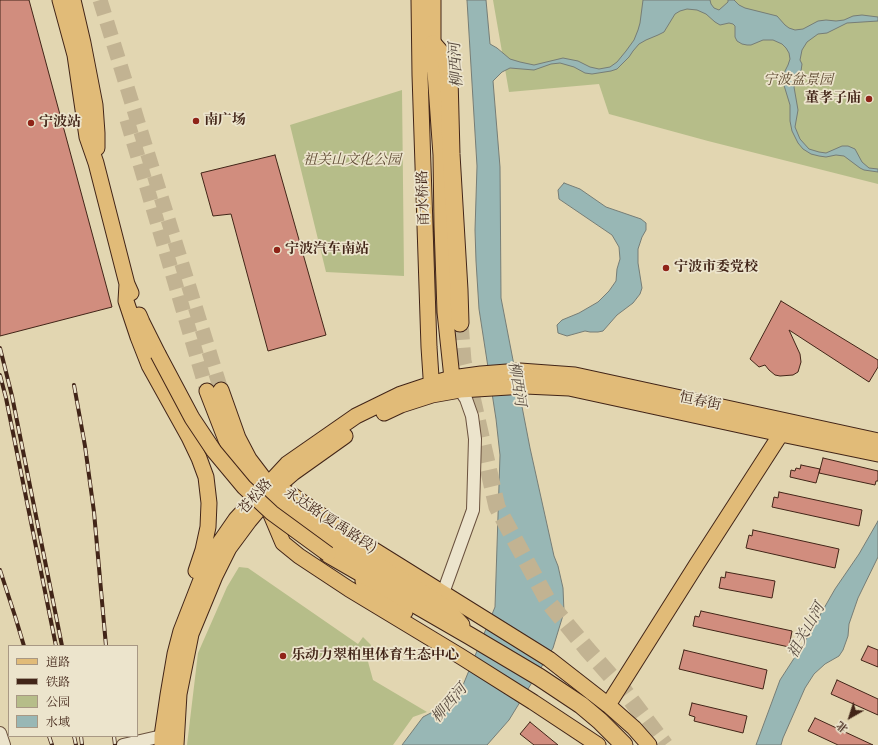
<!DOCTYPE html>
<html>
<head>
<meta charset="utf-8">
<style>
  body { margin:0 }
  #map { position:relative; width:878px; height:745px; overflow:hidden; background:#e2d6b1; font-family:Cardo,"Noto Serif SC",serif }
  canvas { display:block }
  .legend { position:absolute; left:8px; top:645px; width:130px; height:92px; box-sizing:border-box; background:#ece4cc; border:1px solid #a89884; margin:0; padding:5px 7px; list-style:none; font-size:12px; color:#422518 }
  .legend li { display:flex; align-items:center; gap:8px; height:20px }
  .legend b { width:20px; border:1px solid #a89884 }
  .north { position:absolute; left:830px; top:697px; width:40px; height:40px; -webkit-text-stroke:3px #ece4cc; paint-order:stroke; rotate:219deg; font-size:11px; font-weight:700; line-height:16px; text-align:center; color:#422518 }
  .north::after { content:''; display:block; margin:auto; width:14px; height:18px; background:#422518; clip-path:polygon(50% 0,100% 100%,50% 72%,0 100%) }
</style>
</head>
<body>
<div id="map">
<canvas width="878" height="745"></canvas>
<ul class="legend">
<li><b style="height:5px;background:#e1bb78"></b>道路</li>
<li><b style="height:5px;background:#422518"></b>铁路</li>
<li><b style="height:11px;background:#b6bd89"></b>公园</li>
<li><b style="height:11px;background:#98b7b5"></b>水域</li>
</ul>
<div class="north">北</div>
</div>
<script>
const ctx = document.querySelector('canvas').getContext('2d');
ctx.lineJoin = 'round';
function fill(path, color) {
  ctx.fillStyle = color;
  ctx.fill(path, 'evenodd');
}
function toPath(rows) {
  const path = new Path2D();
  for (const r of rows) {
    path.moveTo(r[0], r[1]);
    for (let i = 2; i < r.length; i += 2) path.lineTo(r[i], r[i + 1]);
  }
  return path;
}
function stroke(path, color, width, dash) {
  ctx.strokeStyle = color;
  ctx.lineWidth = width;
  ctx.lineCap = dash ? 'butt' : 'round';
  ctx.setLineDash(dash || []);
  ctx.stroke(path);
}
function write(font, color, halo, rows, align = 'center') {
  ctx.font = font + ' Cardo,"Noto Serif SC",serif';
  ctx.lineWidth = 3.5;
  ctx.setLineDash([]);
  ctx.textBaseline = 'middle';
  ctx.strokeStyle = halo;
  ctx.fillStyle = color;
  for (const [text, x, y, turn = 0] of rows) {
    ctx.save();
    ctx.translate(x, y);
    ctx.rotate((+turn || 0) * Math.PI / 180);
    ctx.textAlign = isNaN(turn) ? turn : align;
    if (halo) ctx.strokeText(text, 0, 0);
    ctx.fillText(text, 0, 0);
    ctx.restore();
  }
}
fill(toPath([
  [493,0,878,0,878,184,708,141,609,114,599,84,509,92],
  [402,90,404,276,326,272,290,125],
  [239,567,248,568,358,644,363,637,371,645,367,658,373,680,427,712,413,717,393,745,187,745,198,653,227,587]
]), '#b6bd89');
const water = toPath([
  [467,0,486,0,490,44,497,48,510,59,520,62,534,65,563,58,578,61,590,67,599,69,610,67,617,62,626,51,634,40,638,30,640,23,643,0,710,0,711,4,714,8,719,10,728,2,728,0,734,0,739,5,745,8,777,16,785,25,789,28,795,30,803,29,818,21,826,20,836,21,844,20,853,16,862,15,878,17,878,21,847,23,827,33,818,34,807,42,802,50,800,60,802,64,801,71,796,81,794,87,798,110,795,127,800,139,809,149,819,152,826,153,842,146,848,146,855,149,862,162,869,168,878,169,878,172,864,170,860,168,844,156,836,155,826,157,819,156,811,154,803,149,798,143,792,131,790,121,790,105,783,82,785,71,788,65,790,59,789,53,786,48,782,44,773,40,763,40,751,45,747,45,742,44,737,41,735,37,735,26,733,24,729,23,720,25,715,22,706,14,697,10,687,9,680,11,675,14,664,32,658,35,646,40,639,44,633,51,629,57,617,69,611,71,592,74,585,73,574,67,560,63,551,64,534,70,510,68,502,72,493,81,500,167,501,298,530,448,554,556,558,566,563,588,564,612,553,648,509,720,487,745,402,745,423,717,450,703,456,698,461,690,495,607,500,455,496,419,479,309,476,261,475,230,477,166,467,0],
  [564,183,580,189,606,207,641,219,646,223,646,230,642,237,638,249,638,263,642,288,640,294,633,303,617,315,603,331,598,332,590,332,585,331,567,336,558,333,557,325,562,320,579,313,598,302,609,291,616,281,617,269,620,259,619,247,612,235,559,199,558,190,564,183],
  [878,521,878,557,858,598,849,624,848,636,843,650,839,656,825,664,814,674,805,688,783,738,781,745,756,745,780,680,804,643,835,589,859,554,878,521]
]);
fill(water, '#98b7b5');
stroke(water, '#767d76', 1);
const building = toPath([
  [0,0,29,0,112,307,0,336,0,0],
  [275,155,326,335,268,351,231,214,213,216,201,173,275,155],
  [781,301,878,360,878,367,869,382,789,330,800,354,801,362,798,372,793,375,780,376,775,375,769,370,765,365,759,367,750,359,781,301],
  [823,458,878,471,878,481,876,481,875,485,819,473,823,458],
  [801,465,820,469,816,483,790,477,791,470,795,471,796,468,800,469,801,465],
  [779,492,862,510,859,526,772,507,774,497,778,498,779,492],
  [753,530,839,549,835,568,746,548,749,535,752,536,753,530],
  [726,572,775,581,772,598,719,588,721,577,725,578,726,572],
  [701,611,792,631,789,647,693,626,695,616,699,617,701,611],
  [868,646,878,650,878,667,861,660,868,646],
  [684,650,767,670,763,689,679,669,684,650],
  [837,680,878,699,878,715,831,694,837,680],
  [692,703,747,716,743,733,694,721,695,717,689,715,692,703],
  [815,718,873,745,838,745,808,731,815,718],
  [530,722,558,745,534,745,520,734,530,722]
]);
fill(building, '#d18d7e');
stroke(building, '#422518', 1);
stroke(toPath([
  [100,0,221,390],
  [127,120,207,391]
]), '#c2b392', 15, [15, 8]);
stroke(toPath([
  [460,323,463,361,472,397,497,507,549,603,587,649,625,692,665,745]
]), '#c2b392', 17, [17, 8]);
const minor = toPath([
  [443,593,473,510,475,439,472,416,466,399,456,384],
  [0,733,4,745],
  [123,745,162,736]
]);
const major = toPath([
  [60,0,75,55,87,137,96,163,127,284,131,293],
  [73,0,83,43,95,105,97,133,97,148],
  [419,0,420,75,429,347,432,392],
  [433,0,433,44,441,155,442,226,445,312,452,378],
  [127,284,126,301,138,337,149,365,189,437,199,458,206,477,209,503,208,527,203,550,196,571],
  [139,315,142,322,158,354],
  [221,390,238,438,249,459,268,484,292,495,342,530,549,659,608,705,634,728,649,745],
  [207,391,226,440,240,468,261,491,283,543,299,556,349,589,460,656,533,702,598,745],
  [384,413,401,405,432,395,460,390,525,386,569,388,781,434,878,454],
  [279,485,293,473,345,436],
  [363,581,395,606,405,612],
  [608,705,697,564,786,426],
  [162,745,162,736,168,695,175,654,181,631,204,572,218,545,236,519,287,464,356,416,401,394,431,384,452,378,481,374,520,371,575,375,878,441],
  [176,745,179,694,191,634,215,576,229,548,249,521,265,502]
]);
const highway = toPath([
  [433,44,446,59,449,77,451,154,459,290,460,323],
  [261,491,284,502,336,540,444,607,461,625],
  [328,554,470,636,539,677,581,705,600,721,624,745]
]);
stroke(minor, '#6a513e', 14);
stroke(major, '#422518', 17);
stroke(highway, '#422518', 19);
stroke(minor, '#ece4cc', 12);
stroke(major, '#e1bb78', 15);
stroke(highway, '#e1bb78', 17);
const rail = toPath([
  [0,348,12,396,62,646],
  [0,375,6,398,56,646],
  [74,385,85,446,94,512,106,646],
  [0,570,15,616,24,646],
  [49,736,52,745],
  [74,736,76,745],
  [81,736,82,745],
  [114,736,115,745]
]);
stroke(rail, '#422518', 4);
stroke(rail, '#ece4cc', 2.5, [8]);
const majorBridge = toPath([
  [158,354,192,418,214,451,244,487,272,513,328,554]
]);
stroke(majorBridge, '#422518', 17, []);
stroke(majorBridge, '#e1bb78', 15);
for (const [x, y, r, color] of [
  [869,99,4,"#8f2418"],
  [196,121,4,"#8f2418"],
  [31,123,4,"#8f2418"],
  [277,250,4,"#8f2418"],
  [666,268,4,"#8f2418"],
  [283,656,4,"#8f2418"]
]) {
  const dot = new Path2D();
  dot.arc(x, y, r, 0, 2 * Math.PI);
  ctx.fillStyle = color;
  ctx.fill(dot);
  stroke(dot, '#ece4cc', 1.5);
}
write('italic 14px', '#5f4b34', '#ece4cc', [
  ["宁波盆景园",798,81],
  ["祖关山文化公园",352,161]
]);
write('bold 14px', '#422518', '#ece4cc', [
  ["董孝子庙",861,99,"right"],
  ["南广场",204,121],
  ["宁波站",39,123],
  ["宁波汽车南站",285,250],
  ["宁波市委党校",674,268],
  ["乐动力翠柏里体育生态中心",291,656]
], 'left');
write('14px', '#422518', '#ece4cc', [
  ["甬水桥路",424,198,-92],
  ["恒春街",700,402,12],
  ["苍松路",256,497,-48],
  ["永达路(夏禹路段)",330,521,33]
]);
write('italic 15px', '#584a3f', '#ece4cc', [
  ["柳西河",457,65,-93],
  ["柳西河",516,384,81],
  ["祖关山河",807,631,-61],
  ["柳西河",450,704,-49]
]);
</script>
</body>
</html>
